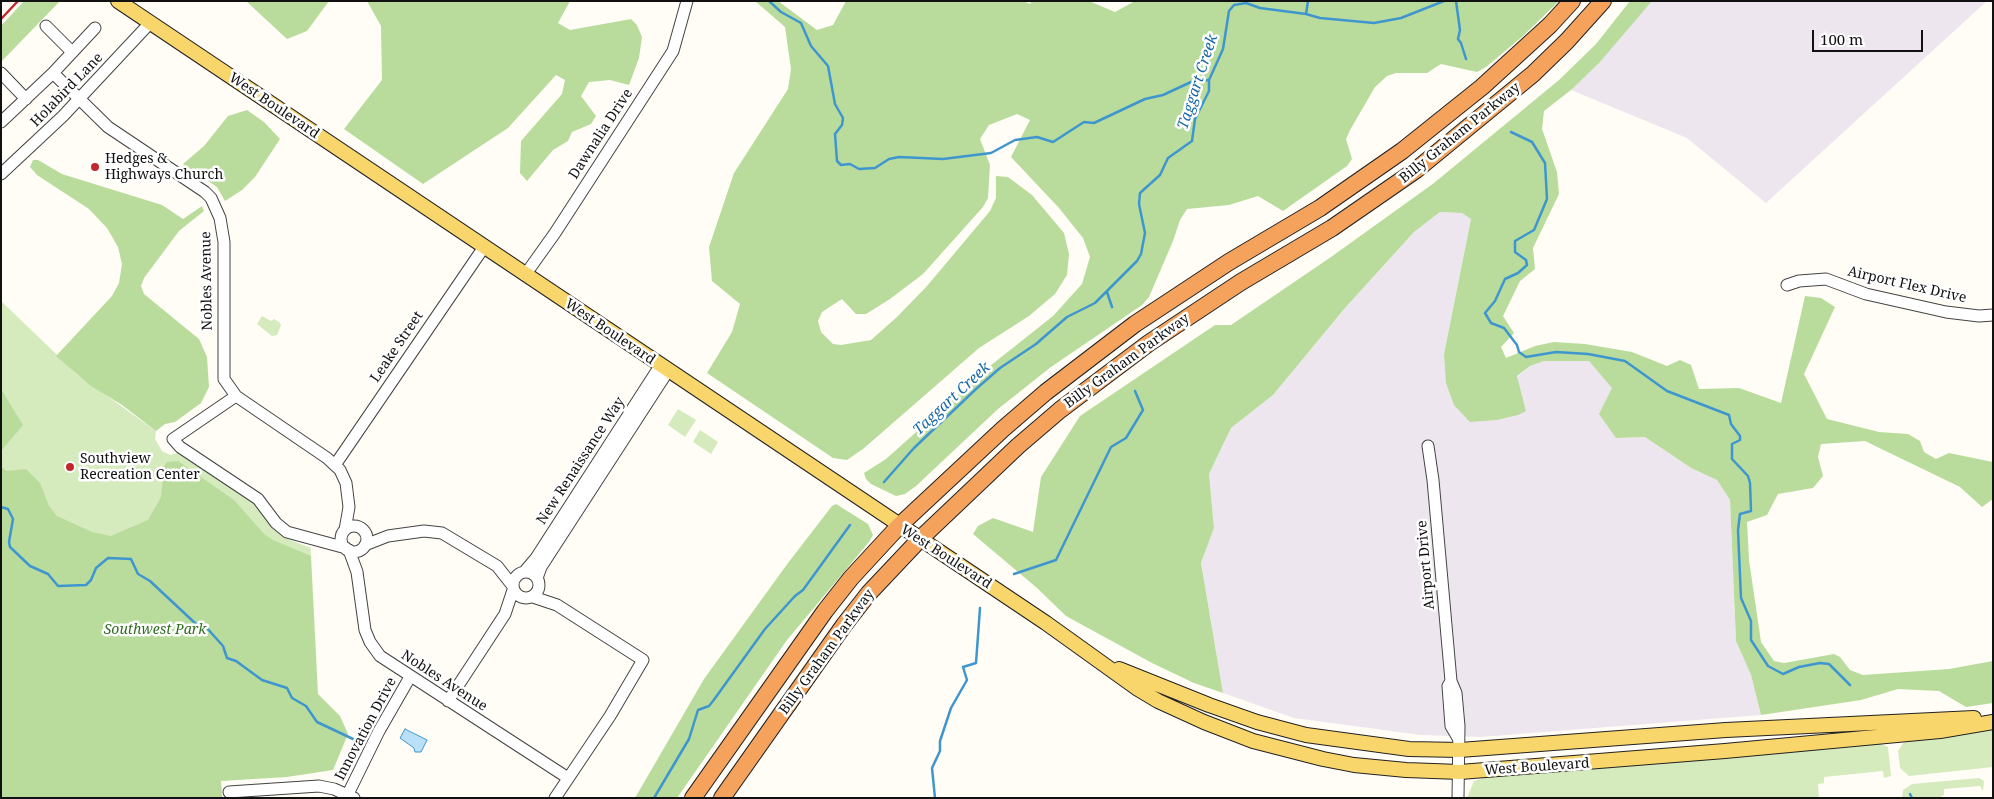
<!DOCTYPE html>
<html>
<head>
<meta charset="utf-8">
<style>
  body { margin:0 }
  #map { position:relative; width:1994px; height:799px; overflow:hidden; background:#fffdf5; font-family:"Noto Serif",serif }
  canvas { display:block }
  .frame { position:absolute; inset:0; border:2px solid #111; pointer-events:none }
  .scale { position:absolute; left:1812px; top:30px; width:111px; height:22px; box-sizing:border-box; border:2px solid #111; border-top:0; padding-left:6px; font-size:15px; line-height:18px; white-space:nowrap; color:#111; -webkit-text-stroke:4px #fff; paint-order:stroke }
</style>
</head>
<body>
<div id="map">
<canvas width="1994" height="799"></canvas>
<div class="frame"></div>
<div class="scale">100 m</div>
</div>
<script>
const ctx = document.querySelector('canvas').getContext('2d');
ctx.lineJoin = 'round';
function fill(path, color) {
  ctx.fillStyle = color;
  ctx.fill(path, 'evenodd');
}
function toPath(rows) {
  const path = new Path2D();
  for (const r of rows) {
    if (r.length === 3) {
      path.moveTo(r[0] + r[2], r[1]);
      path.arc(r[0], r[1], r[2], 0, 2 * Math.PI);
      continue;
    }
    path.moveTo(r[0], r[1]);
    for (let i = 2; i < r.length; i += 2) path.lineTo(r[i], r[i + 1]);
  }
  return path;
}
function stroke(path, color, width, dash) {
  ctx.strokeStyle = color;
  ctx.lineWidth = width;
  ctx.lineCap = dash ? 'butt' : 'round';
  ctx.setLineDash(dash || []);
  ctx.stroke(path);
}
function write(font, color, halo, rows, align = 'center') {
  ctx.font = font + ' "Noto Serif",serif';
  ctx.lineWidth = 5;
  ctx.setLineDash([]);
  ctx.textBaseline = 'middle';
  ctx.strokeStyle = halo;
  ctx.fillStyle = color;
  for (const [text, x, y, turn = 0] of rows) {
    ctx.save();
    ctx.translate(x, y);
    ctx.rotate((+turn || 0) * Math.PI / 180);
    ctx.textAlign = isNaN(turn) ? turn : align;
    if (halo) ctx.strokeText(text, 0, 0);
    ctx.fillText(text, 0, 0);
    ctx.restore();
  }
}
fill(toPath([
  [1652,1,1987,1,1766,203,1687,138,1571,90],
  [1440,212,1462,213,1471,219,1444,354,1526,411,1517,377,1530,366,1544,361,1589,361,1613,388,1616,438,1645,437,1691,468,1717,480,1730,500,1736,641,1751,675,1761,715,1481,737,1421,735,1294,718,1223,693,1201,563,1214,528,1209,474,1231,428,1273,395,1345,308,1414,232]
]), '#eee6ef');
fill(toPath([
  [1,301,79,376,156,431,155,439,162,451,170,455,182,452,256,504,273,529,285,538,311,548,305,774,221,781,222,798,1,798],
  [262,316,271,321,274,319,279,322,281,325,277,335,272,336,257,324],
  [678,409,696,420,685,437,668,425],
  [700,430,718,442,711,454,693,442],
  [1993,729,1993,767,1909,776,1900,768,1898,751,1906,739],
  [1875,741,1888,747,1891,776,1884,778,1883,771,1824,777,1824,783,1818,784,1819,798,1467,798,1474,781,1486,777],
  [1979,778,1984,781,1983,791,1980,786,1944,789,1944,795,1938,798,1902,797,1903,790,1912,784]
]), '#d5ebbd');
fill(toPath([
  [24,1,60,1,1,62,1,26],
  [246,1,329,1,307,31,287,39],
  [367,1,570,1,558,23,570,30,631,19,637,25,642,37,639,58,629,85,610,80,589,82,581,96,596,116,591,124,572,132,568,141,553,150,527,181,520,173,521,141,562,94,565,80,556,75,508,128,423,184,344,129,382,80,381,26],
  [755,1,778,1,817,30,833,25,846,1,1023,1,1030,4,1032,1,1089,1,1115,12,1135,1,1559,1,1523,36,1486,67,1477,72,1441,64,1427,73,1396,73,1387,76,1375,87,1350,130,1346,139,1352,159,1347,166,1283,211,1258,196,1229,205,1187,209,1180,220,1173,241,1149,297,1142,305,1051,367,998,409,916,486,905,494,896,496,871,484,866,479,864,473,886,459,990,366,1053,316,1082,284,1090,257,1083,238,1059,208,1011,157,1030,120,1017,114,989,125,980,139,990,165,988,198,983,207,923,274,890,299,866,314,856,314,842,299,822,312,818,321,821,332,833,344,841,345,871,340,897,317,927,286,990,211,996,198,996,176,1008,177,1032,195,1064,233,1069,254,1067,275,1055,294,1029,316,979,348,863,449,847,460,833,458,707,373,732,332,740,304,712,281,709,247,734,173,788,89,791,69,785,27],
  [1630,1,1652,1,1599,63,1571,90,1544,111,1542,129,1557,172,1559,194,1533,248,1535,269,1520,281,1503,316,1514,333,1501,347,1506,358,1535,346,1554,342,1585,344,1632,352,1667,366,1680,360,1691,365,1699,389,1739,388,1781,403,1805,296,1821,298,1835,307,1804,374,1827,419,1879,432,1908,434,1920,441,1924,452,1936,459,1949,453,1993,462,1993,499,1982,507,1960,487,1865,441,1821,444,1818,457,1823,476,1813,488,1778,494,1767,515,1747,522,1749,560,1761,642,1774,661,1784,663,1834,654,1840,657,1850,670,1863,675,1949,669,1993,661,1993,703,1966,707,1939,691,1898,689,1861,700,1761,715,1751,675,1736,641,1730,500,1717,480,1691,468,1645,437,1616,438,1599,414,1612,388,1589,361,1544,361,1530,366,1517,376,1526,411,1518,415,1497,420,1470,422,1454,405,1446,383,1444,354,1471,219,1462,213,1440,212,1414,232,1345,308,1273,395,1231,428,1209,474,1214,528,1201,563,1223,693,1194,683,1152,663,1066,616,1037,588,973,534,978,526,993,518,1033,532,1041,477,1080,416,1215,325,1231,325,1331,257,1434,183,1559,80,1596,44],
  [247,110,264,122,280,139,255,177,242,190,225,201,217,187,183,164,204,146,228,116],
  [33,160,38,160,62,174,162,205,183,219,202,206,204,211,179,231,144,278,141,286,144,294,199,339,207,357,209,387,201,403,175,422,165,424,156,431,122,405,91,386,56,356,112,296,119,283,122,264,118,247,107,228,89,209,37,175,30,167],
  [1,389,23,425,1,451],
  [178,461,234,500,264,534,273,540,311,556,318,694,340,716,348,734,333,770,287,777,221,781,222,798,1,798,1,466,6,471,26,469,40,483,49,506,57,516,92,532,111,536,148,520,161,497,164,466,167,462],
  [836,504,868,524,873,535,869,542,787,640,677,798,635,798,704,679,788,563,832,506]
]), '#b9dc9c');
const water = toPath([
  [405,729,427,740,421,752,415,752,414,748,400,738,405,729]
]);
fill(water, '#b9e0f7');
stroke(water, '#3f96cf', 1);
stroke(toPath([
  [769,1,781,12,801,23,811,46,828,66,835,104,843,118,842,125,835,134,837,161,841,165,850,164,859,169,875,168,889,159,899,157,943,159,991,153,1015,140,1037,137,1053,142,1084,122,1094,123,1145,99,1163,95,1191,82,1208,80],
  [1456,1,1460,30,1458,39,1461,43,1466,59],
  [1306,14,1308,1],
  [1511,132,1532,142,1545,163,1547,199,1534,230,1515,241,1515,252,1526,260,1527,265,1518,273,1505,279,1495,301,1485,313,1491,323,1504,328,1517,345,1519,352,1526,357,1556,352,1588,354,1625,361,1667,391,1729,415,1731,424,1740,436,1740,440,1732,444,1732,459,1748,476,1750,483,1751,511,1740,514,1738,530,1741,598,1751,621,1751,640,1768,666,1783,674,1799,667,1820,663,1829,664,1850,685],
  [1107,292,1112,307],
  [884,482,914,448,976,389,1000,368,1036,344,1067,317,1095,303,1137,261,1141,254,1145,233,1139,204,1140,193,1160,175,1168,158,1192,141,1195,119,1209,91,1209,80,1223,49,1229,11,1234,5,1246,3,1260,8,1306,14,1320,18,1374,23,1401,18,1444,1],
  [1,507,8,509,13,519,9,542,10,547,30,566,48,574,58,586,86,585,91,580,96,568,108,558,131,559,138,574,150,581,196,624,206,627,223,646,227,658,236,661,262,680,287,688,292,698,306,706,317,722,353,739],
  [1014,574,1056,560,1111,447,1126,438,1143,410,1135,391],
  [1910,794,1912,798],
  [654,798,689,739,698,710,709,706,713,701,765,629,795,596,803,590,850,525],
  [935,798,932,768,940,751,940,741,951,708,967,680,963,667,976,663,980,608]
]), '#3f96cf', 2.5);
const minor = toPath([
  [46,26,72,52],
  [1,73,26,99],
  [53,73,108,127,205,192,211,198,220,218,224,242,224,379,236,396,327,458,340,470,346,483,349,507,345,530],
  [1,122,53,73,95,28],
  [1,174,63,116,150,23],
  [525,275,555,233,673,51,687,1],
  [1787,285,1799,281,1826,279,1866,294,1946,312,1979,316,1993,315],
  [236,396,173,439,180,447,258,499,276,523,287,532,346,548],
  [1428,446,1433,480,1451,681],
  [335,465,484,247],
  [354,539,13],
  [365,545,388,536,424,531,442,533,497,566,512,585],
  [349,550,357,572,365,630,370,642,380,656,568,778],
  [525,571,536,558,660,366],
  [526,585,13],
  [537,578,541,567,668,371],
  [533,597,557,605,643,660,610,716,555,798],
  [448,701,505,614,513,590],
  [229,792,319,786,334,789,354,798],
  [348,794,379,731,410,677],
  [1458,798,1459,726,1456,693,1451,681,1448,686,1451,726,1458,738]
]);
const major = toPath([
  [118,1,1046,623,1138,689,1158,701,1204,722,1253,741,1323,759,1354,765,1406,770,1460,772,1725,751,1940,731,1993,722],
  [1119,669,1209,705,1257,722,1306,735,1409,749,1460,750,1726,730,1974,718]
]);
const highway = toPath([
  [693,798,825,611,851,578,899,526,1003,429,1046,392,1135,324,1229,262,1320,208,1402,151,1482,87,1550,25,1572,1],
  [722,798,844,625,869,593,920,539,1018,446,1060,410,1149,343,1241,282,1332,228,1416,170,1533,74,1567,41,1603,1]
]);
stroke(minor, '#444', 13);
stroke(major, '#222', 16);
stroke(highway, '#222', 18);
stroke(minor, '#fff', 11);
stroke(major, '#f9d66b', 14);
stroke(highway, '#f5a25d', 16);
stroke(toPath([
  [1,19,18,1]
]), '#c4262e', 2.5);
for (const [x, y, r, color] of [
  [95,167,5,"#c4262e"],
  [70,467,5,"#c4262e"]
]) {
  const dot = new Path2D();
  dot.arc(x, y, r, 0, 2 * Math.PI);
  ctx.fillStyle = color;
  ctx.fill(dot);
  stroke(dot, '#fff', 2);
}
write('14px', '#111', '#fff', [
  ["Holabird Lane",67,90,-46],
  ["West Boulevard",274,106,34],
  ["Billy Graham Parkway",1460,133,-39],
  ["Dawnalia Drive",601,134,-57],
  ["Nobles Avenue",207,281,-91],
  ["Airport Flex Drive",1907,285,13],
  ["West Boulevard",610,332,34],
  ["Leake Street",397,347,-56],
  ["Billy Graham Parkway",1127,361,-36],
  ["New Renaissance Way",581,461,-57],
  ["West Boulevard",946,557,33],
  ["Airport Drive",1426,565,-95],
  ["Billy Graham Parkway",827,652,-54],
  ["Nobles Avenue",444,681,33],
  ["Innovation Drive",366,729,-62],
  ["West Boulevard",1537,767,-4]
]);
write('14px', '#111', '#fff', [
  ["Hedges &",105,159],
  ["Highways Church",105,175],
  ["Southview",80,459],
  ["Recreation Center",80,475]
], 'left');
write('italic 14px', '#2f6b1f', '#fff', [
  ["Southwest Park",155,630]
]);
write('italic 15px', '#1768a6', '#fff', [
  ["Taggart Creek",1198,82,-72],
  ["Taggart Creek",952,399,-43]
]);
</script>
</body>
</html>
